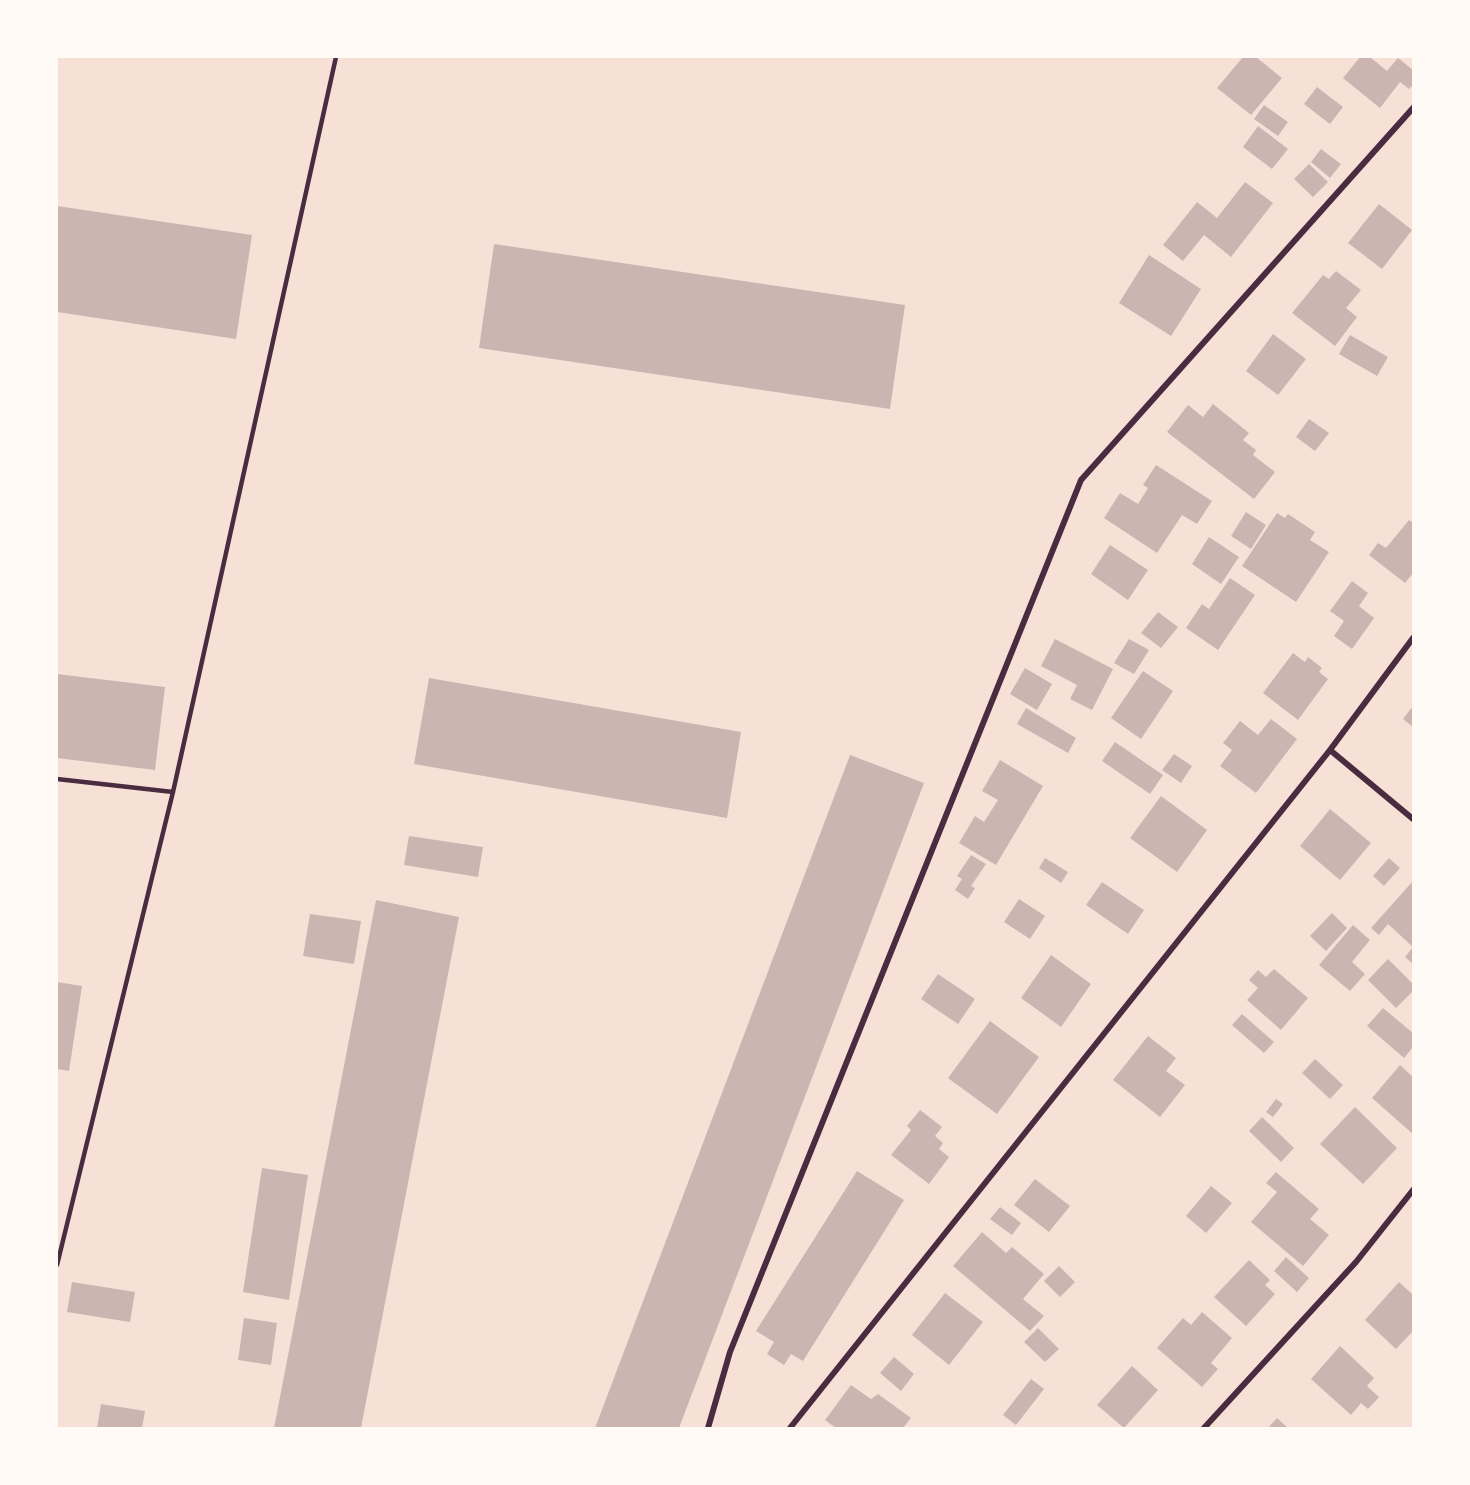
<!DOCTYPE html>
<html>
<head>
<meta charset="utf-8">
<style>
  body { margin:0 }
  #map { position:relative; width:1470px; height:1485px; overflow:hidden; background:#f7e1d7; font-family:"IBM Plex Serif",serif }
  canvas { display:block }
  .frame { position:absolute; inset:0; border:58px solid #fffaf5; pointer-events:none }
</style>
</head>
<body>
<div id="map">
<canvas width="1470" height="1485"></canvas>
<div class="frame"></div>
</div>
<script>
const ctx = document.querySelector('canvas').getContext('2d');
ctx.lineJoin = 'round';
function fill(path, color) {
  ctx.fillStyle = color;
  ctx.fill(path, 'evenodd');
}
function toPath(rows) {
  const path = new Path2D();
  for (const r of rows) {
    path.moveTo(r[0], r[1]);
    for (let i = 2; i < r.length; i += 2) path.lineTo(r[i], r[i + 1]);
  }
  return path;
}
function stroke(path, color, width, dash) {
  ctx.strokeStyle = color;
  ctx.lineWidth = width;
  ctx.lineCap = dash ? 'butt' : 'round';
  ctx.setLineDash(dash || []);
  ctx.stroke(path);
}
fill(toPath([
  [1243,57,1256,57,1282,78,1251,115,1217,88],
  [1360,57,1370,57,1387,71,1398,58,1413,70,1413,85,1409,89,1400,82,1380,108,1343,78],
  [1317,87,1343,107,1330,124,1304,104],
  [1264,105,1288,122,1278,136,1254,119],
  [1258,126,1288,149,1272,169,1243,147],
  [1321,149,1341,164,1330,178,1311,162],
  [1309,164,1328,182,1313,197,1294,179],
  [1245,182,1273,203,1231,257,1204,235,1183,261,1163,245,1197,202,1217,218],
  [1379,204,1412,230,1382,269,1348,243],
  [57,206,252,235,236,339,57,312],
  [494,244,905,305,890,409,479,348],
  [1149,255,1201,289,1171,336,1119,303],
  [1336,271,1361,290,1346,308,1357,317,1335,346,1292,313,1323,275,1329,279],
  [1273,334,1306,359,1278,395,1246,371],
  [1350,335,1388,357,1377,376,1339,354],
  [1213,404,1249,433,1243,440,1256,450,1253,455,1275,472,1254,499,1167,432,1188,405,1203,417],
  [1309,419,1329,433,1315,451,1296,437],
  [1156,465,1212,501,1197,524,1182,515,1157,553,1104,518,1120,493,1138,504,1148,488,1143,485],
  [1246,512,1266,525,1251,549,1231,536],
  [1277,513,1285,518,1288,514,1315,532,1310,540,1329,552,1296,602,1242,566],
  [1409,520,1413,523,1413,573,1405,583,1369,555,1378,543,1386,548],
  [1209,537,1239,557,1221,584,1192,564],
  [1110,545,1148,570,1128,600,1091,574],
  [1230,578,1255,595,1218,650,1186,628,1202,604,1209,609],
  [1352,581,1368,593,1359,606,1374,618,1352,649,1334,636,1344,621,1330,611],
  [1158,612,1178,627,1161,648,1141,633],
  [1055,639,1113,669,1092,710,1070,699,1077,685,1041,666],
  [1129,639,1149,650,1134,674,1114,663],
  [1293,653,1305,662,1308,657,1322,668,1319,672,1328,679,1298,720,1263,693],
  [1025,668,1052,684,1037,710,1010,694],
  [1143,671,1173,691,1141,739,1111,718],
  [57,674,165,687,155,770,57,758],
  [429,678,741,732,727,818,414,764],
  [1413,706,1413,727,1403,719],
  [1026,708,1076,738,1068,753,1017,724],
  [1271,719,1297,739,1256,793,1220,766,1232,750,1223,743,1240,721,1258,735],
  [1115,742,1163,775,1150,794,1102,761],
  [1174,754,1192,766,1181,783,1162,770],
  [850,755,924,783,679,1428,595,1428],
  [1000,760,1043,786,996,865,959,843,975,816,984,822,998,800,982,791],
  [1161,796,1207,830,1177,872,1130,838],
  [1330,809,1371,843,1340,880,1300,846],
  [409,836,483,847,478,877,404,865],
  [971,855,986,864,971,886,975,888,968,899,955,890,962,879,957,876],
  [1045,858,1068,872,1061,883,1039,868],
  [1389,858,1400,868,1384,886,1373,876],
  [1413,881,1413,964,1405,957,1413,947,1388,924,1379,935,1371,928],
  [1102,882,1144,910,1128,934,1086,905],
  [1019,899,1045,916,1030,939,1004,922],
  [376,900,459,917,361,1428,274,1428],
  [1332,913,1347,928,1326,951,1310,936],
  [310,914,361,921,354,964,303,956],
  [1353,925,1370,940,1352,962,1365,974,1350,991,1319,965],
  [1051,955,1091,984,1061,1027,1021,998],
  [1388,959,1413,984,1413,991,1396,1008,1368,980],
  [1274,969,1308,998,1281,1030,1247,1000,1258,988,1249,980,1258,970,1266,977],
  [938,974,975,999,958,1024,921,999],
  [57,982,82,986,69,1071,57,1069],
  [1383,1008,1413,1033,1413,1047,1404,1058,1367,1026],
  [1242,1014,1274,1042,1264,1053,1232,1025],
  [990,1021,1039,1057,997,1114,948,1078],
  [1148,1036,1176,1058,1166,1071,1185,1085,1160,1117,1113,1080],
  [1315,1059,1343,1085,1330,1099,1302,1073],
  [1400,1065,1413,1077,1413,1134,1372,1098],
  [1276,1099,1283,1104,1273,1117,1266,1112],
  [1355,1107,1397,1148,1363,1184,1320,1144],
  [920,1110,942,1127,935,1136,943,1143,939,1149,949,1157,929,1184,891,1155,911,1130,907,1126],
  [1262,1117,1294,1148,1281,1162,1249,1131],
  [262,1168,308,1175,289,1300,243,1292],
  [857,1171,904,1200,803,1361,791,1354,784,1365,767,1354,774,1342,756,1331],
  [1276,1172,1319,1209,1310,1219,1329,1235,1303,1266,1251,1222,1277,1192,1266,1183],
  [1035,1179,1070,1206,1049,1232,1014,1205],
  [1211,1186,1232,1203,1206,1233,1186,1216],
  [1000,1207,1021,1223,1012,1235,990,1219],
  [982,1232,1006,1253,1012,1247,1044,1274,1023,1299,1044,1316,1030,1331,953,1266],
  [1286,1257,1309,1278,1297,1292,1274,1271],
  [1249,1260,1270,1280,1265,1285,1275,1294,1246,1326,1214,1297],
  [1059,1266,1075,1282,1060,1297,1044,1281],
  [72,1282,135,1292,130,1322,67,1312],
  [1399,1282,1413,1295,1413,1331,1396,1349,1365,1320],
  [945,1293,983,1322,949,1365,912,1335],
  [1202,1312,1232,1338,1211,1363,1218,1369,1202,1387,1157,1348,1183,1318,1191,1325],
  [244,1318,277,1323,271,1365,238,1360],
  [1038,1328,1059,1349,1045,1362,1024,1342],
  [1340,1346,1374,1378,1367,1386,1379,1397,1368,1409,1361,1403,1351,1415,1311,1379],
  [894,1357,914,1374,901,1391,880,1373],
  [1132,1366,1158,1390,1124,1428,1097,1405],
  [1031,1379,1044,1389,1016,1425,1003,1415],
  [851,1385,871,1399,878,1394,911,1418,903,1428,836,1428,825,1420],
  [101,1404,145,1411,142,1428,97,1428],
  [1277,1418,1288,1428,1268,1428]
]), '#ccb4b1');
stroke(toPath([
  [57,779,173,792],
  [57,1265,173,792,336,57]
]), '#4a2c40', 4.5);
stroke(toPath([
  [1330,750,1413,819],
  [708,1428,730,1352,1081,480,1413,108],
  [790,1428,1330,750,1413,638],
  [1204,1428,1356,1262,1413,1190]
]), '#4a2c40', 6);
</script>
</body>
</html>
